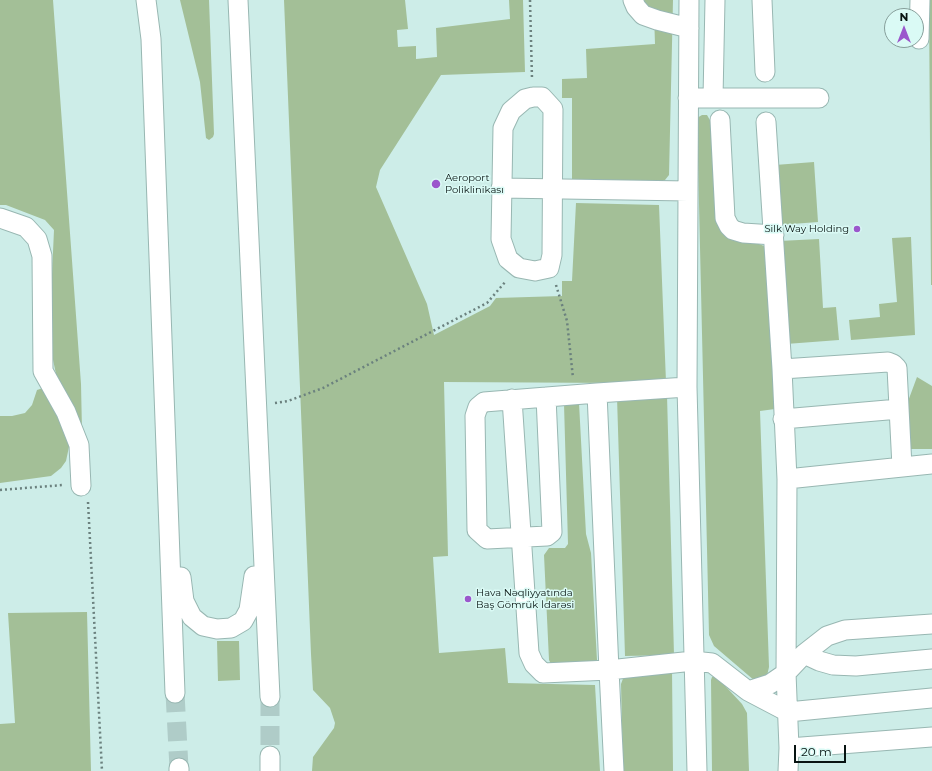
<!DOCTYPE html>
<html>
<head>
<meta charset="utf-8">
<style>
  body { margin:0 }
  #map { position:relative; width:932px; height:771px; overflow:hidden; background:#cdede8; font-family:Montserrat,sans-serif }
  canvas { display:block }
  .north { position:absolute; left:884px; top:8px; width:40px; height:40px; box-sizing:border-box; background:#dafaf5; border:1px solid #869e9a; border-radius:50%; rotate:0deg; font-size:11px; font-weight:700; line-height:16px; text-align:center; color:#081412 }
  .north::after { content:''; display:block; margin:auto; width:14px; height:18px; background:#9b57cc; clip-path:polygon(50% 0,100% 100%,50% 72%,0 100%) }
  .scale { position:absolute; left:794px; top:745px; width:52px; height:18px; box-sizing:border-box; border:2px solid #081412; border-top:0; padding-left:5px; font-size:12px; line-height:14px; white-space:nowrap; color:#081412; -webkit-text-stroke:3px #dafaf5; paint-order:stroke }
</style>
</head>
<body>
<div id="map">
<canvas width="932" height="771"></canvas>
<div class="north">N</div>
<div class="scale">20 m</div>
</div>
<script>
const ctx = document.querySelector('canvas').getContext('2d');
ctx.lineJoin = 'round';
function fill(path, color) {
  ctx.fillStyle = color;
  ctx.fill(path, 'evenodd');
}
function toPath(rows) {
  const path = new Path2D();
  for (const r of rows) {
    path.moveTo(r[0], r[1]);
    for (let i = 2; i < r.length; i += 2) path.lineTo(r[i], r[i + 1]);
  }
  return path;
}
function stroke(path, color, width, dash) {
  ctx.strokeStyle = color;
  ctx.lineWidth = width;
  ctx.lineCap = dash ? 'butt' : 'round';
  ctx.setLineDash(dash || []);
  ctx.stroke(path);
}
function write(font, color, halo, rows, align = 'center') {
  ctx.font = font + ' Montserrat,sans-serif';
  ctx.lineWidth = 3;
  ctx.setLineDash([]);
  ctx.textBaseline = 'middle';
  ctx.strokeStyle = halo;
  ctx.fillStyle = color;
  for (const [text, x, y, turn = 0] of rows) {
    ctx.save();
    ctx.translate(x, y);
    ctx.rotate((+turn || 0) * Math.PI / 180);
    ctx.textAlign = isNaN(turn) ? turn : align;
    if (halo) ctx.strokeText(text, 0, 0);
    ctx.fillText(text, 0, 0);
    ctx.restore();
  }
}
fill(toPath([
  [0,0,53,0,81,384,82,431,56,374,49,341,54,230,45,220,6,205,0,205],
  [180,0,209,0,214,134,213,137,209,140,206,138,200,82],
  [284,0,405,0,408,29,397,30,398,47,416,46,416,59,437,57,436,28,510,19,509,0,523,0,525,72,441,75,380,170,376,187,427,304,434,335,490,306,496,298,562,296,562,281,572,281,576,203,659,205,666,382,621,383,444,382,448,556,433,557,439,653,505,648,508,683,595,685,600,771,312,771,313,757,334,728,335,723,330,708,313,690,311,654],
  [643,0,673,0,669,175,665,180,658,183,572,182,572,98,562,98,562,79,587,78,586,49,655,44,654,14,647,8],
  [929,0,932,0,932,285,931,285],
  [702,115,707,115,711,122,718,224,720,230,728,237,759,244,764,246,766,250,775,409,760,411,769,667,767,676,755,681,714,646,709,635,697,118],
  [814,162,818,222,779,225,775,165],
  [911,237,915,335,851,340,849,320,880,317,879,304,897,302,892,238],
  [819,239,823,308,836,307,839,340,786,344,779,241],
  [917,377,932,386,932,449,908,449,907,404],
  [43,388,46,390,70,442,66,461,61,468,51,476,0,483,0,416,12,416,25,413,32,405,37,390],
  [667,395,674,655,625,656,617,397],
  [579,403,586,534,591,553,597,660,595,664,551,664,549,660,544,555,549,548,565,548,568,544,564,404],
  [87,612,91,771,0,771,0,724,15,723,8,613],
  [217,641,239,641,240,680,218,681],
  [672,669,673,771,623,771,621,684,625,673],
  [716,676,742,704,747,713,749,771,712,771,711,680,712,677]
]), '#a3bf97');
stroke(toPath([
  [175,693,179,768],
  [270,697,270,756]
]), '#afccc8', 19, [19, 10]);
const minor = toPath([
  [146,0,151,39,175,693],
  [238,0,270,697],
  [633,0,636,7,643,15,657,20,689,28],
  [689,0,687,387,697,771],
  [762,0,765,72],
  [919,39,920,0],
  [533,97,542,97,553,109,552,255,549,268,535,271,519,268,508,259,501,239,503,128,511,111,525,99,533,97],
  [688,98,819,98],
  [713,98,715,0],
  [720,120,725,218,729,226,733,230,743,233,774,235],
  [766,122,782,369,787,479,786,673,789,748,788,771],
  [501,188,688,191],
  [0,218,26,227,37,239,42,256,43,371,66,412,79,445,81,486],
  [782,369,888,362,893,364,897,368,902,467],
  [687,387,597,393,609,670,693,661,712,663,748,691,770,684,786,673,804,654,827,636,845,630,932,624],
  [546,397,552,532,547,536,487,539,477,530,475,416,478,407,484,402,597,393],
  [512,399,529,653,534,664,543,673,609,670,614,771],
  [783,419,899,409],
  [787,479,932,464],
  [181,577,184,601,192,617,203,626,217,629,231,628,243,621,249,610,254,576],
  [804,654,819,661,833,665,856,666,932,659],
  [748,691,788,712,932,698],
  [789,748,932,737],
  [270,756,270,771],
  [179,768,179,771]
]);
stroke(minor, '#98b7b2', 21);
stroke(toPath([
  [530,0,532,79],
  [556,285,567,321,573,378],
  [275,403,288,401,323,388,487,303,506,281],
  [0,490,63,485],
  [88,502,102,771]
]), '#6b817e', 2.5, [2, 3]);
stroke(minor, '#fff', 19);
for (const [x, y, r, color] of [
  [436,184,5,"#9b57cc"],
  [857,229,4,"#9b57cc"],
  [468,599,4,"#9b57cc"]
]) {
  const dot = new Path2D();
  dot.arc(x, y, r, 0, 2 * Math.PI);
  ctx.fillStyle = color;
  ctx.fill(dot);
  stroke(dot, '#dafaf5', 1.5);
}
write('10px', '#081412', '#dafaf5', [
  ["Aeroport",445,178],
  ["Poliklinikası",445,190],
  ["Silk Way Holding",849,229,"right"],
  ["Hava Nəqliyyatında",476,593],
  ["Baş Gömrük İdarəsi",476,605]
], 'left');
</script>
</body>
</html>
